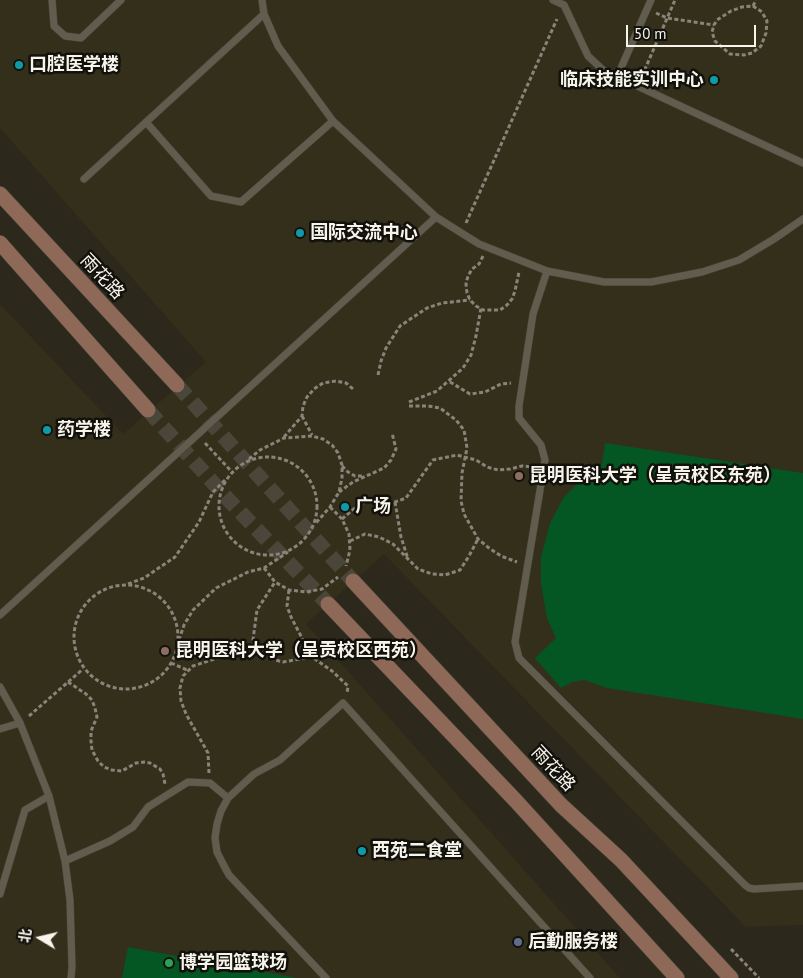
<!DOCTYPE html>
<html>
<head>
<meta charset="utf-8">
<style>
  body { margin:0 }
  #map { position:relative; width:803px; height:978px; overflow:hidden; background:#2c281b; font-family:"PT Sans","Noto Sans SC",sans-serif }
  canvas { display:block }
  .north { position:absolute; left:15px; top:913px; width:50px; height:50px; -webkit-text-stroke:4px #12110b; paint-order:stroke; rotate:279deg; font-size:14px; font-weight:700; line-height:20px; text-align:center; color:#f7f4ec }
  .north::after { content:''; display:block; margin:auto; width:18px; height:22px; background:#f7f4ec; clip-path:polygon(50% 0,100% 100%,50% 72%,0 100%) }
  .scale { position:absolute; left:626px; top:25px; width:130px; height:22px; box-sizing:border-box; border:2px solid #f7f4ec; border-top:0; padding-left:6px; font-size:15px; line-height:18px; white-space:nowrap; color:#f7f4ec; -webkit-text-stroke:4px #12110b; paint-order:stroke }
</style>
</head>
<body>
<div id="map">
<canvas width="803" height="978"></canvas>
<div class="north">北</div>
<div class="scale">50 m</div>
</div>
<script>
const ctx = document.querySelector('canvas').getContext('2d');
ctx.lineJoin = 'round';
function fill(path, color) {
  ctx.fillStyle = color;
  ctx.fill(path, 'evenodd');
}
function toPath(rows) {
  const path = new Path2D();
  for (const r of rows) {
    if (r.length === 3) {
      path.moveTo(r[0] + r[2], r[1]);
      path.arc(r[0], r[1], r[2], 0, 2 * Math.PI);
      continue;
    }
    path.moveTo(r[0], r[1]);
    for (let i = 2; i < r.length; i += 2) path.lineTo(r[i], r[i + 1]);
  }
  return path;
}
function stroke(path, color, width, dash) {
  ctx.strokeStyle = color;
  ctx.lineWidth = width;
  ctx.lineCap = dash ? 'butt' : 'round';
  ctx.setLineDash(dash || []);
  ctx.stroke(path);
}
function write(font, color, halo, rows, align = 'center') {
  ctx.font = font + ' "PT Sans","Noto Sans SC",sans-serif';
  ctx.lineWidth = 5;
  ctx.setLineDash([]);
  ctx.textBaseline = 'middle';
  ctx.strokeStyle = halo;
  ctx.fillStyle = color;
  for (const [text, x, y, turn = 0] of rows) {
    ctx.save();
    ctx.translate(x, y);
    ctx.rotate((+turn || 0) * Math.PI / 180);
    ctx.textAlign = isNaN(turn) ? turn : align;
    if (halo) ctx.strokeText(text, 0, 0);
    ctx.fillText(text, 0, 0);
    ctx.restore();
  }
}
fill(toPath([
  [0,0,803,0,803,925,746,927,384,554,306,624,620,978,0,978,0,304,123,434,206,362,0,128]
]), '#342f1b');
fill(toPath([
  [605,443,803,473,803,719,607,688,585,680,572,682,561,688,535,658,556,638,547,618,541,584,541,557,550,523,564,497,584,477,602,464],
  [128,947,297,978,122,978]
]), '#045622');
stroke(toPath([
  [177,385,353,581],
  [148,410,224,495,328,604]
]), '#4a473a', 15, [15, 8]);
const lane = toPath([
  [52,0,54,26,65,36,81,38,121,0],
  [262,0,264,14,278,46,333,121,436,217,479,244,522,261,547,271,604,282,651,282,702,272,739,260,774,239,803,219],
  [553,0,564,5,588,56,603,70,803,163],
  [617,77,651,0],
  [146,122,211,196,241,202,333,121],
  [84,179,264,14],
  [547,271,533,314,519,406,519,418,541,445,545,460,515,642,519,658,745,885,749,888,754,889,803,886],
  [0,615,436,217],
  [0,687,20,723,49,796,65,861,70,900,72,967,71,978],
  [0,729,20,723],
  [228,798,221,811,217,824,215,838,217,852,223,864,229,875,326,978],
  [65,861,110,841,133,827,148,807,188,782,210,783,228,798,254,774,280,760,343,703,590,978],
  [0,894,25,810,49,796]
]);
const secondary = toPath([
  [0,194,177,385],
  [0,243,148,410],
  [353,581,561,805,621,860,731,978],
  [328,604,516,801,677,978]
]);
stroke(lane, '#464338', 8);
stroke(secondary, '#464338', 16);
stroke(toPath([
  [753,6,762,12,767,21,766,33,761,46,752,53,744,55,730,54,715,41,712,32,714,25,717,20,731,11,742,7,753,6],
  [753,6,756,0],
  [656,13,667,18,714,25],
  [642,76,675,0],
  [466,223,557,19],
  [483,256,479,264,472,269,468,276,466,284,467,293,470,300,476,306,483,310,500,310,507,305,512,299,515,291,519,272],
  [378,375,381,361,386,348,400,326,427,308,442,303,470,300],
  [450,382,470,394,485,392,501,384,511,383],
  [409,402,437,391,463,368,471,355,476,336,481,308],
  [409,406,428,406,440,408,456,420,464,430,467,448,462,473,461,501,464,514,478,539,489,548,501,556,517,562],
  [302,416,312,435],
  [284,437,302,416,303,406,307,397,314,389,323,383,336,381,346,383,353,389],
  [205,443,232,472],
  [268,506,49],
  [249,459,260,450,284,438,312,436,323,439,332,445,338,453,342,465,342,478,339,492,330,507,315,524],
  [342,466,348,472,355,476,362,476],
  [339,492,353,482,384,468,391,460,396,449,392,433],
  [395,502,401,537,408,559],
  [330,507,342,519,349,534,350,550,346,566],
  [342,519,356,507,368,500,395,502,406,498,433,460,457,455,476,460,487,467,498,470,510,469,522,466,533,467],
  [350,541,365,534,379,537,393,544,418,569,432,574,445,575,460,570,469,556,478,539],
  [264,568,275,582,289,590,306,592,322,589,338,577],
  [128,584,144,578,175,557,199,522,213,492,225,480],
  [126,637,52],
  [289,590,287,606,291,617,312,657],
  [179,640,184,625,193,610,216,588,248,572,264,568,288,552],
  [252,647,257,610,275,582],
  [171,663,187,670],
  [68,682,86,694,92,700,95,708,97,717,91,731,91,741,92,750,98,761,104,767,112,770,122,771,136,763,144,762,150,763,160,769,163,774,165,784],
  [29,716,83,669],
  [209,773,208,753,186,714,181,701,180,688,183,676,193,666,252,647,275,660,283,662,312,657,332,671,348,686,347,694],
  [731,949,759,978]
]), '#888479', 3, [4, 2.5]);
stroke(lane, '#605c4e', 7);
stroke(secondary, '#8f6958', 15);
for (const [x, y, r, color] of [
  [19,65,5,"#0f9aa8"],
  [714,80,5,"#0f9aa8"],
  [300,233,5,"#0f9aa8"],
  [47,430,5,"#0f9aa8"],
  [519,476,5,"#8d6e63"],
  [345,507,5,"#0f9aa8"],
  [165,651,5,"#8d6e63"],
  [362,851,5,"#0f9aa8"],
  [518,942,5,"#5c6f8a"],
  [169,963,5,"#2e9e5b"]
]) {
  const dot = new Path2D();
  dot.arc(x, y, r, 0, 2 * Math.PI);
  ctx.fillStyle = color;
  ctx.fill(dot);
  stroke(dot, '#12110b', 2);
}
write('bold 18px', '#f7f4ec', '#12110b', [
  ["口腔医学楼",29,65],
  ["临床技能实训中心",704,80,"right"],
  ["国际交流中心",310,233],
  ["药学楼",57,430],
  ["昆明医科大学（呈贡校区东苑）",529,476],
  ["广场",355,507],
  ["昆明医科大学（呈贡校区西苑）",175,651],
  ["西苑二食堂",372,851],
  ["后勤服务楼",528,942],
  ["博学园篮球场",179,963]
], 'left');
write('18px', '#f7f4ec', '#12110b', [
  ["雨花路",102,277,47],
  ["雨花路",553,769,47]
]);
</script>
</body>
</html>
